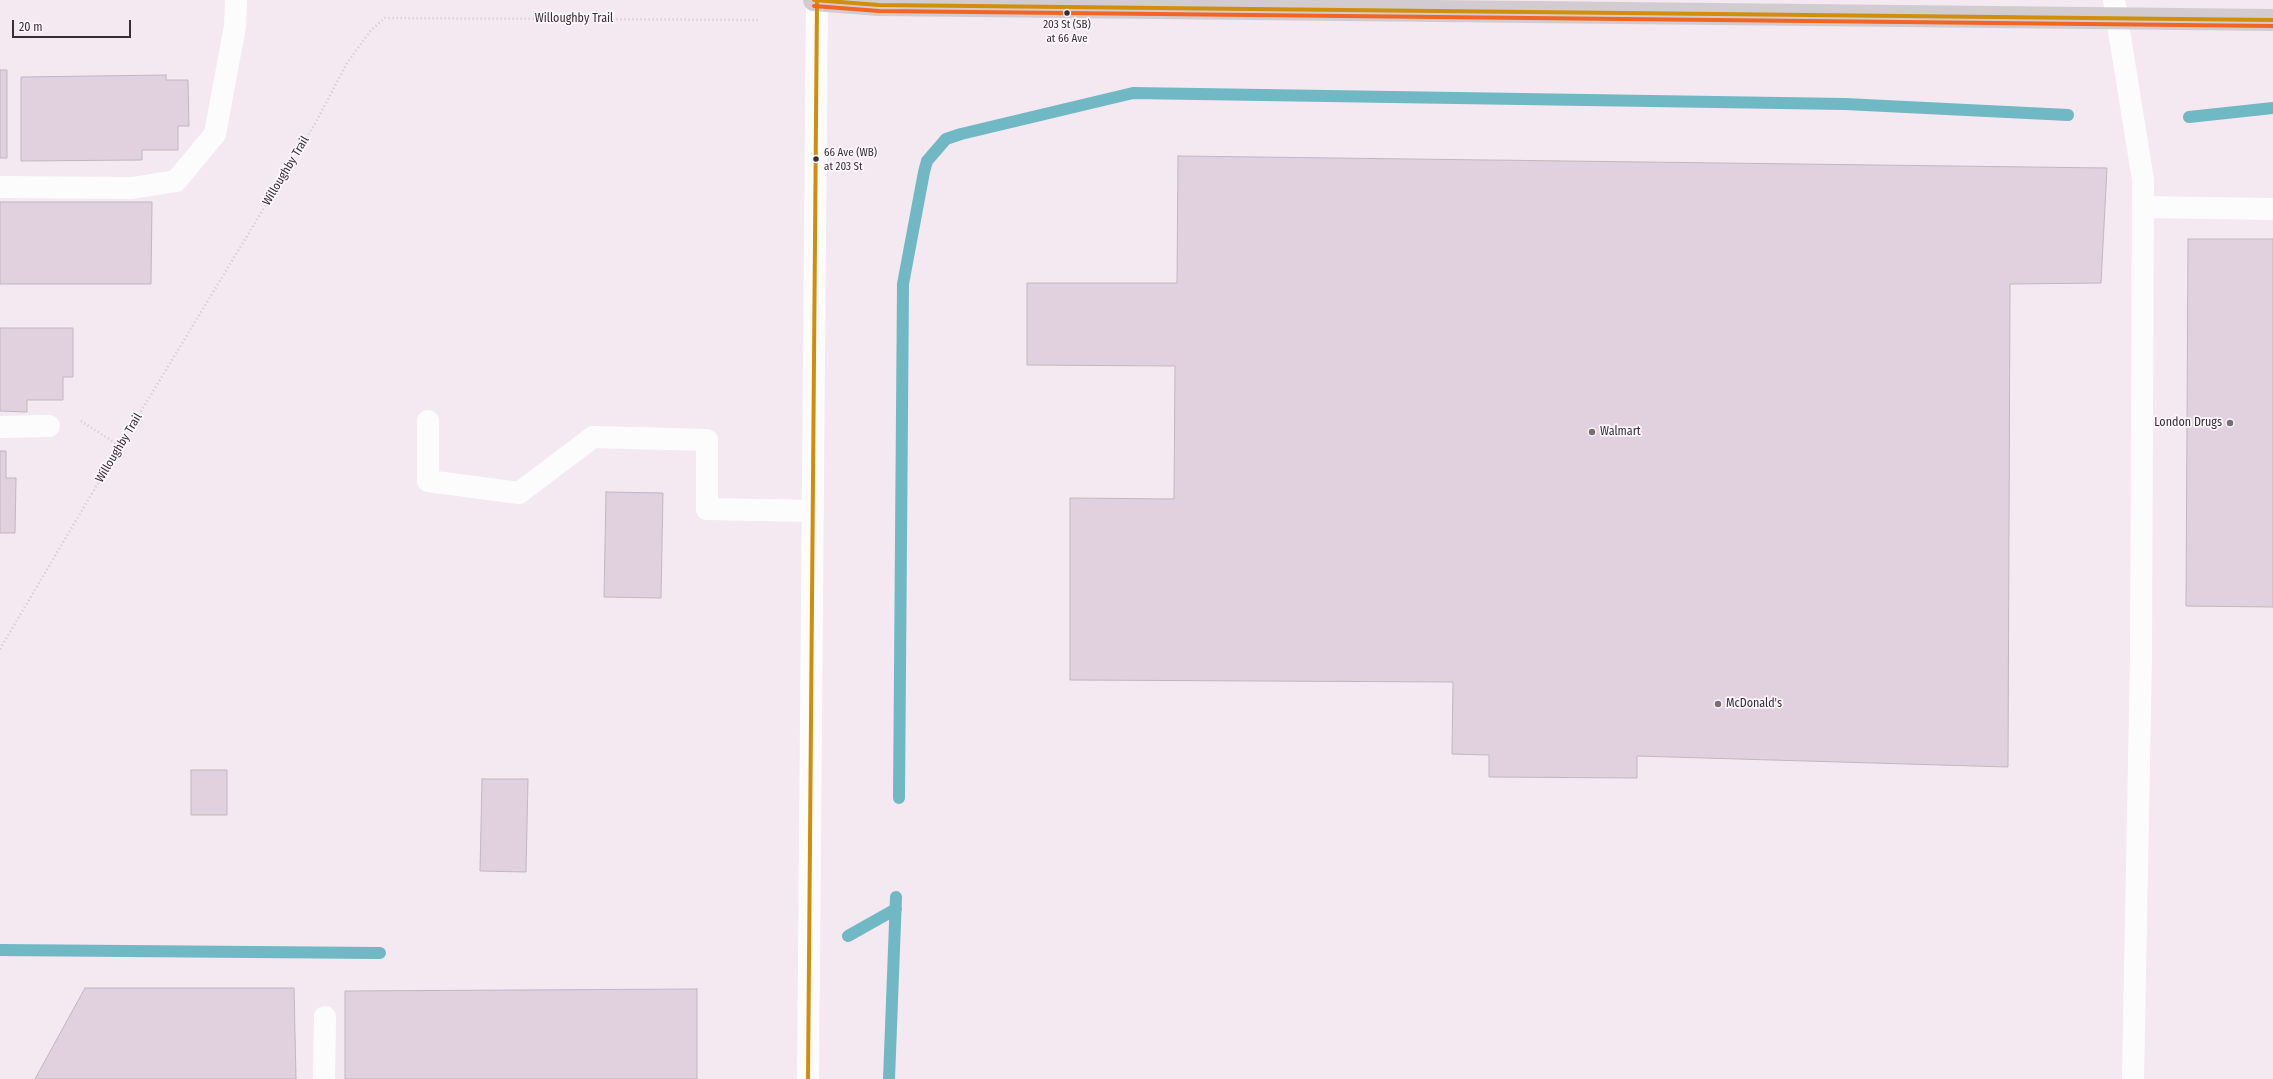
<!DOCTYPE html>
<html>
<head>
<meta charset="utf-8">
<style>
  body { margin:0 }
  #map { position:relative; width:2273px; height:1079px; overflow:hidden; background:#f4e8f1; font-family:"Fira Sans Condensed",sans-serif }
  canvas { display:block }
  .scale { position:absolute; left:12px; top:20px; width:119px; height:18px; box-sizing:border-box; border:2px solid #362e34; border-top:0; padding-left:5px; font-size:12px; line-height:14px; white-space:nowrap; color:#362e34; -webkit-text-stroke:3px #fdf6fb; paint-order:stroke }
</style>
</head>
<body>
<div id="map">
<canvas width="2273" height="1079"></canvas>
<div class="scale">20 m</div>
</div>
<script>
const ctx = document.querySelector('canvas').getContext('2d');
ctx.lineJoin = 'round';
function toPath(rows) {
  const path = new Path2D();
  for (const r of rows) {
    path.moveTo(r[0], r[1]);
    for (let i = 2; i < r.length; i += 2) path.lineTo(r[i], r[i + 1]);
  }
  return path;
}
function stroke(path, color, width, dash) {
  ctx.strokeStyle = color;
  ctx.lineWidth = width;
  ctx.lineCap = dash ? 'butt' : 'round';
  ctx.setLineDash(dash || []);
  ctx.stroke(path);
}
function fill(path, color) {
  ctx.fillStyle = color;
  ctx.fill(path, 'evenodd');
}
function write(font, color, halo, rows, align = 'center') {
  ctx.font = font + ' "Fira Sans Condensed",sans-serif';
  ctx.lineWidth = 3.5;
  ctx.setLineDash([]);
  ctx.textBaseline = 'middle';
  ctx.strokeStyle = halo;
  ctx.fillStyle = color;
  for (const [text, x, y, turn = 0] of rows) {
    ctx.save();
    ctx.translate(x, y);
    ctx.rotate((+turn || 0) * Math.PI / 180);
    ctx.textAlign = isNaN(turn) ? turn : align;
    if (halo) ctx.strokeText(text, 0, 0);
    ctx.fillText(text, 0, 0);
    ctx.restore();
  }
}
stroke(toPath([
  [2189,117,2273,108],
  [899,798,903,284,924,172,927,161,946,139,961,134,1133,93,1845,104,2068,115],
  [848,936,896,909],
  [0,950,380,953],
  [889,1079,896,897]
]), '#6fb8c4', 12);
const building = toPath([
  [0,70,7,70,7,158,0,158,0,70],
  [166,75,166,80,188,80,189,126,178,126,178,150,142,150,142,160,21,161,21,77,166,75],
  [1178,156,2107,168,2101,283,2010,284,2008,767,1637,756,1637,778,1489,777,1489,755,1452,754,1453,682,1070,680,1070,498,1174,499,1175,366,1027,365,1027,283,1177,283,1178,156],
  [0,202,152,202,151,284,0,284,0,202],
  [2188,239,2273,239,2273,607,2186,606,2188,239],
  [0,328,73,328,73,377,63,377,63,400,27,400,27,412,0,411,0,328],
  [0,451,6,451,6,478,16,478,15,533,0,533,0,451],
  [606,492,663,493,661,598,604,597,606,492],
  [191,770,227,770,227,815,191,815,191,770],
  [482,779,528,779,526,872,480,871,482,779],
  [85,988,294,988,296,1079,35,1079,85,988],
  [697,989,697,1079,345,1079,345,991,697,989]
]);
fill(building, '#e1d0dd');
stroke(building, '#c0b8be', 1);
stroke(toPath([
  [81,421,120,446],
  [0,649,120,446,316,122,347,63,371,30,385,18,759,20]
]), '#cecace', 2.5, [1, 3]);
stroke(toPath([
  [2114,0,2143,180,2141,656,2133,1079],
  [0,187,132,188,176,181,215,134,235,26,236,0],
  [2143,207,2273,209],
  [428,421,428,481,519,493,593,437,707,440,707,509,813,511],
  [0,427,49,426],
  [324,1079,325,1017],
  [808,1079,817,0]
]), '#fdfcfd', 22);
stroke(toPath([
  [814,0,879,5,2273,20]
]), '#d2ccd0', 22);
stroke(toPath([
  [814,0,879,5,2273,20],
  [808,1079,817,0]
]), '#d08e0a', 4);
stroke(toPath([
  [814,6,879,11,2273,26]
]), '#f26522', 4);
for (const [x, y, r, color] of [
  [1067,13,3.5,"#362e34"],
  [816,159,3.5,"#362e34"],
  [2230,423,4,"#786f76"],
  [1592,432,4,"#786f76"],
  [1718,704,4,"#786f76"]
]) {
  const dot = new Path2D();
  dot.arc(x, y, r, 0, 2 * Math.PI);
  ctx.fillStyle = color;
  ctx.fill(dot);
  stroke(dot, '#fdf6fb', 1.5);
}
write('11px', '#362e34', '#fdf6fb', [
  ["203 St (SB)",1067,25],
  ["at 66 Ave",1067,39],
  ["66 Ave (WB)",824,153,"left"],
  ["at 203 St",824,167,"left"]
]);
write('12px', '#362e34', '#fdf6fb', [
  ["Willoughby Trail",574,19],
  ["Willoughby Trail",286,171,-59],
  ["Willoughby Trail",119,448,-59]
]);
write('12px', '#362e34', '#fdf6fb', [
  ["London Drugs",2222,423,"right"],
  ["Walmart",1600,432],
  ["McDonald's",1726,704]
], 'left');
</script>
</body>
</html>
